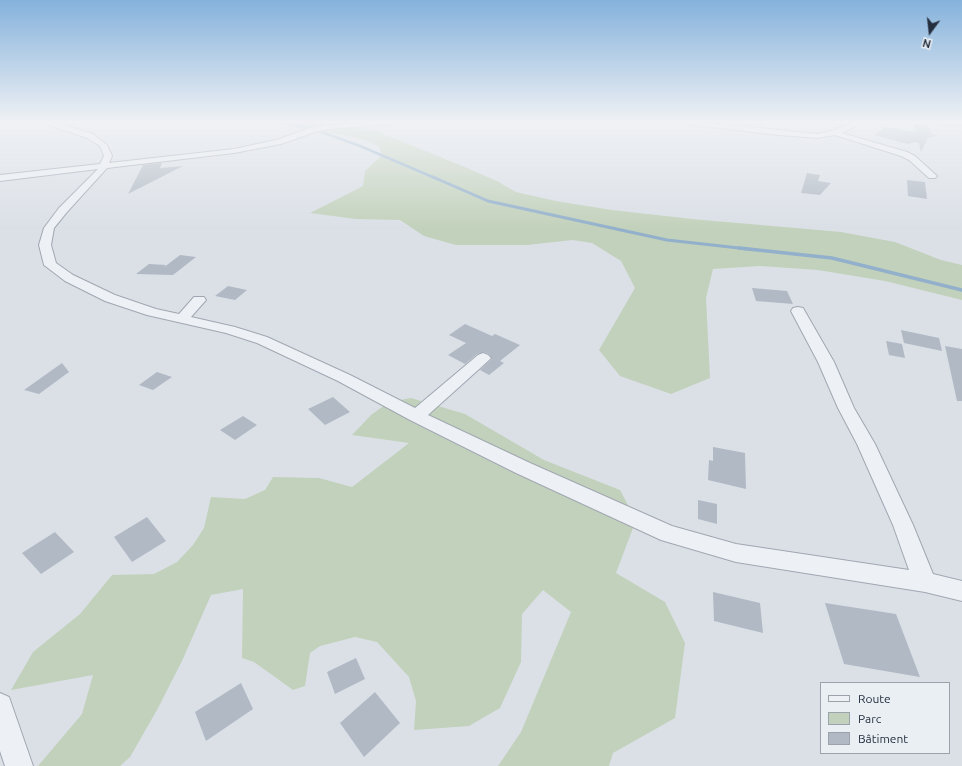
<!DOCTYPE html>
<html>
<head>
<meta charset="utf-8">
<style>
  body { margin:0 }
  #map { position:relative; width:962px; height:766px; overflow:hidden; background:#dbe0e7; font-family:Ubuntu,sans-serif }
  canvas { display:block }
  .legend { position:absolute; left:820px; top:682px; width:130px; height:72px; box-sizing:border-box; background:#eaeff4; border:1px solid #9ba2ab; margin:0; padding:5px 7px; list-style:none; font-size:12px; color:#242e3e }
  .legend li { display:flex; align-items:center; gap:8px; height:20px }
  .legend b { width:20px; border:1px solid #9ba2ab }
  .north { position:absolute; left:910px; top:12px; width:40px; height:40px; -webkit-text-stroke:3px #eaeff4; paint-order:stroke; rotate:195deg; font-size:11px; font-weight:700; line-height:16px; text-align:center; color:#242e3e }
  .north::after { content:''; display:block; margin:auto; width:14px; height:18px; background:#242e3e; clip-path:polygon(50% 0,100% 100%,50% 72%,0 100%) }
</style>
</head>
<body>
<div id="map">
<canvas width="962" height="766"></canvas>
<ul class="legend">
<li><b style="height:5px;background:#edf0f5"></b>Route</li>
<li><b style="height:11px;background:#c2d1bb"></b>Parc</li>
<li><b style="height:11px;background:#b1b9c4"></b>Bâtiment</li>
</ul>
<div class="north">N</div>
</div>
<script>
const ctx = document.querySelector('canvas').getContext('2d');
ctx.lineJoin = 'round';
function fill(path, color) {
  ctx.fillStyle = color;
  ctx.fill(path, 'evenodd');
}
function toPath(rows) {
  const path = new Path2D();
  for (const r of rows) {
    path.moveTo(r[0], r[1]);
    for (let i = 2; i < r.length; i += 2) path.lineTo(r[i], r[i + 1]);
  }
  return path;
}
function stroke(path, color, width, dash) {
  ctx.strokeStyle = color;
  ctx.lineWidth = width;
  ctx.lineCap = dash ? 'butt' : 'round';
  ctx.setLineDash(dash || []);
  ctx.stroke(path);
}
fill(toPath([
  [280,122,316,122,376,131,460,165,497,181,516,192,556,201,612,210,692,219,841,232,895,242,941,260,962,265,962,300,885,281,818,270,760,266,713,269,706,298,710,378,671,394,620,376,599,350,635,288,621,261,592,243,573,240,527,245,456,245,424,236,400,220,356,219,310,213,363,186,365,171,382,155,379,146,361,139],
  [411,398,465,414,544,460,620,490,636,520,616,573,665,602,685,643,675,718,613,753,609,766,498,766,521,732,571,612,543,590,522,614,521,662,500,708,469,726,414,730,416,701,409,677,377,642,355,637,320,646,310,653,305,686,293,690,254,662,242,658,243,589,211,595,182,661,157,710,130,757,120,766,38,766,82,714,93,675,11,690,33,652,80,614,112,575,154,574,177,562,193,545,204,528,211,497,245,499,265,490,273,477,319,478,352,487,409,443,352,435,371,415,389,402]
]), '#c2d1bb');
stroke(toPath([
  [280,122,316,130,360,146,435,178]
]), '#92b0cb', 2.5);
stroke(toPath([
  [433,177,488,201,667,240,748,249]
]), '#92b0cb', 3);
stroke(toPath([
  [739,248,832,258,962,290]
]), '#92b0cb', 3.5);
fill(toPath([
  [913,123,928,125,931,134,939,135,928,138,921,152,919,143,915,142,908,144,874,135,885,127,916,132],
  [162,163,160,168,183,166,128,194,143,165],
  [807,173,820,175,818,181,831,183,820,195,801,193],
  [907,180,925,182,927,199,908,196],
  [180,255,196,257,173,275,136,274,149,264,166,265,163,268],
  [228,286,247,290,235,300,215,296],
  [752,288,787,291,793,304,756,301],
  [465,324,492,336,495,334,520,345,500,361,504,363,489,375,480,370,492,359,489,354,484,352,477,354,465,364,448,355,466,343,449,335],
  [901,330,939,338,942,351,904,343],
  [886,341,902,344,905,358,889,355],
  [945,346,962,349,962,401,957,401],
  [62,363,69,372,39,394,24,390],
  [157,372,172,377,153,390,139,385],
  [333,397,350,412,325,425,308,409],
  [243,416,257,425,235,440,220,430],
  [713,447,745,453,746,489,708,480,709,460,713,461],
  [698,500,717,504,717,524,698,519],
  [147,517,166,541,132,562,114,537],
  [55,532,74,552,41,574,22,553],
  [713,592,760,603,763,633,714,621],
  [825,603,896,614,920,677,844,664],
  [356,658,365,679,335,694,327,672],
  [241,683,253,709,206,741,195,712],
  [375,692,400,723,364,757,340,723]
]), '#b1b9c4');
const minor = toPath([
  [45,122,55,122,93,134,107,145,112,156,109,163,234,149,276,140,310,128,329,125,368,122,397,122,394,124,329,129,315,132,281,144,234,153,107,168,67,212,54,228,51,245,56,263,73,275,115,295,156,309,179,314,194,297,204,297,206,300,191,317,235,327,267,337,350,375,415,408,478,355,483,353,488,355,491,358,488,361,428,415,530,463,672,526,736,544,909,570,893,525,857,444,838,408,818,362,791,311,793,308,798,307,803,308,834,362,854,408,875,444,913,525,933,574,962,581,962,601,925,592,736,562,661,540,516,473,410,420,338,381,257,343,226,333,147,315,105,301,65,281,44,265,39,245,44,228,59,208,98,169,0,181,0,175,100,164,104,156,100,146,87,138,45,124,45,122],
  [680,122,701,122,817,134,835,130,854,122,863,122,842,133,907,152,915,156,937,176,935,178,929,178,909,160,901,156,835,135,817,138,779,135,684,124,680,122],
  [934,122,962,122,962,125,938,124,934,122],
  [0,693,9,697,33,766,5,766,0,751,0,693]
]);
stroke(minor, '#a0a7b1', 2);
fill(minor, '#edf0f5');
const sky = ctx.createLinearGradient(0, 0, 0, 229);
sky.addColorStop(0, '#85b2dc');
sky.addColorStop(0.53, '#eff1f4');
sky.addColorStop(1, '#eff1f400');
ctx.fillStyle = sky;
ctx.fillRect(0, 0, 962, 229);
</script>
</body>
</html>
